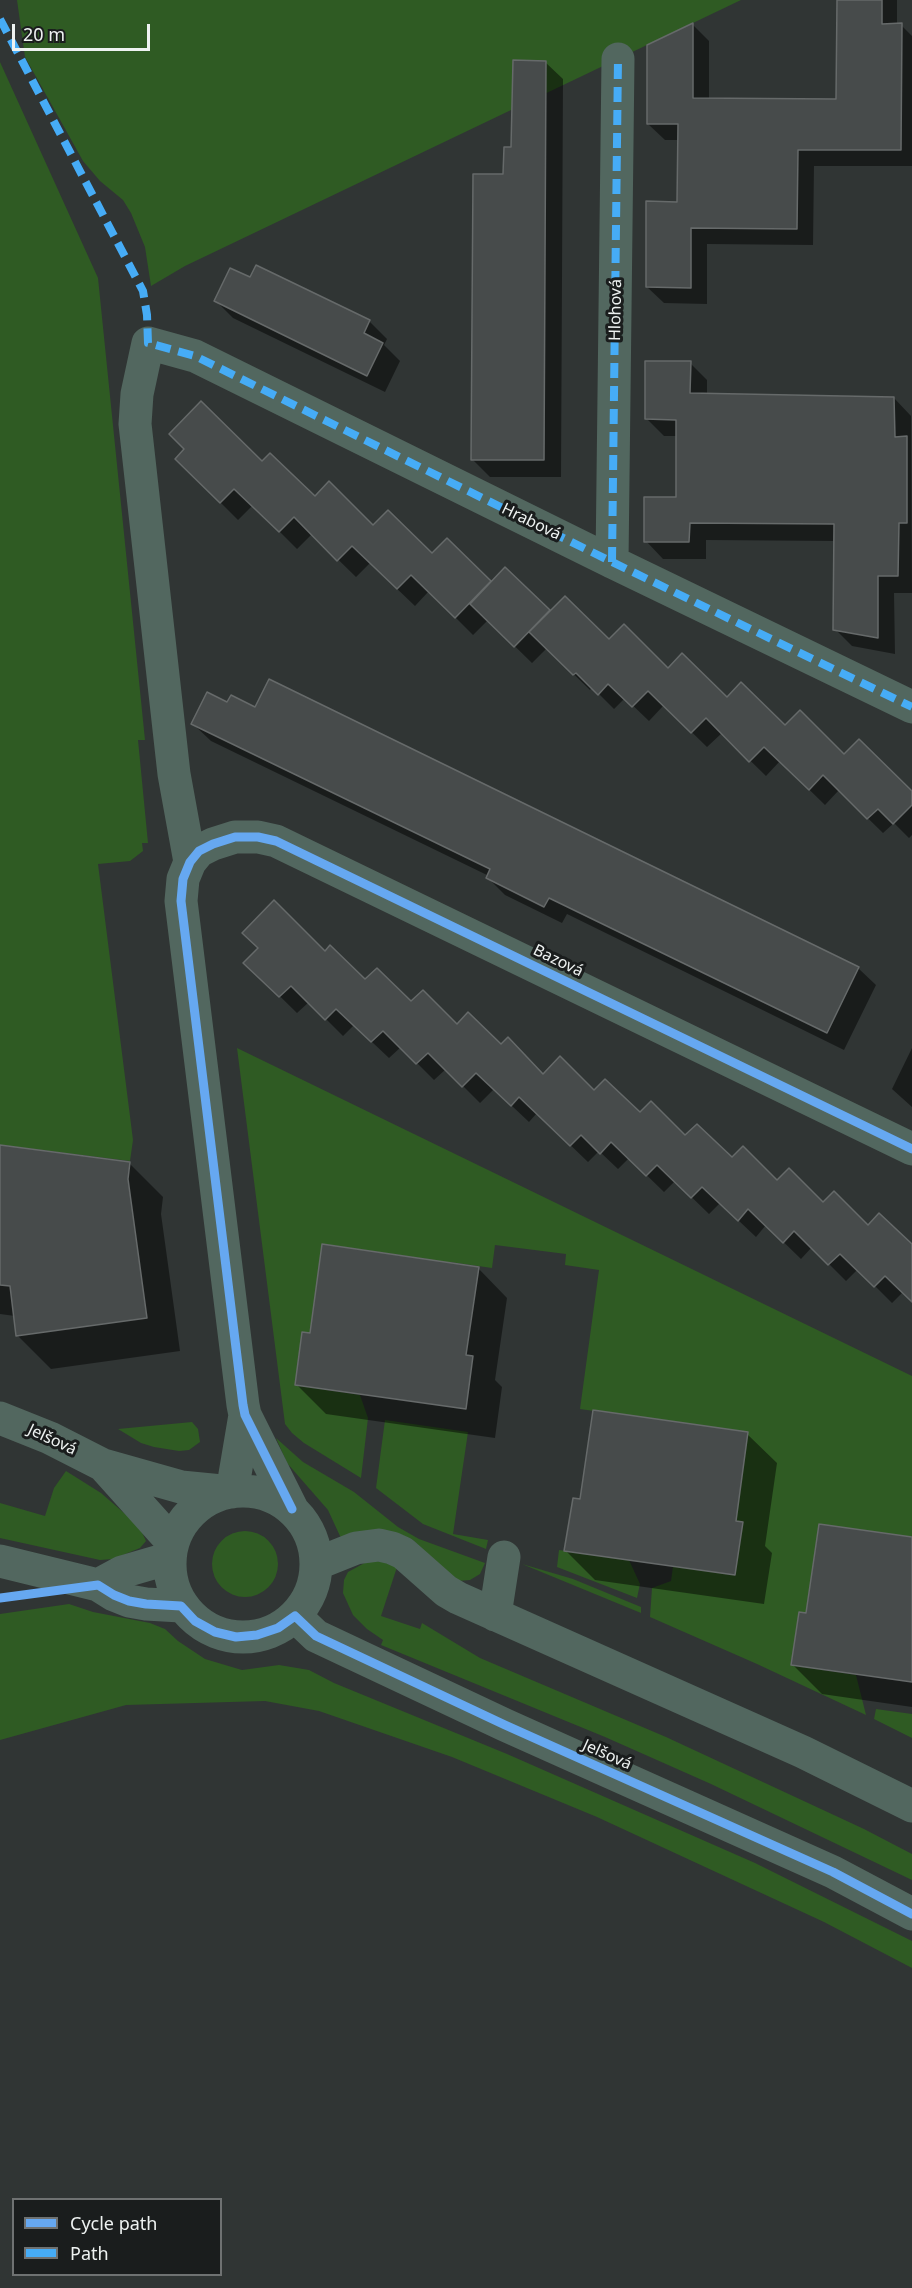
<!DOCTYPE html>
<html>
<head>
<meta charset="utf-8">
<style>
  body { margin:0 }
  #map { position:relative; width:912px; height:2288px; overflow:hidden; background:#303534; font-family:"Noto Sans",sans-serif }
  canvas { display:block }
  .legend { position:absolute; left:12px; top:2198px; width:210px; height:78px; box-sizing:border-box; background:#1a1d1d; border:2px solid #6f7272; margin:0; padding:8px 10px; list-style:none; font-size:18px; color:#eef2f1 }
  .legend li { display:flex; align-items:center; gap:12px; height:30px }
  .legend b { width:30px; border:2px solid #6f7272 }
  .scale { position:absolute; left:12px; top:24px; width:138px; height:27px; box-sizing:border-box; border:3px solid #eef2f1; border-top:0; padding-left:8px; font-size:18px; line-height:21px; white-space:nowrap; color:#eef2f1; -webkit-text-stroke:4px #1a1d1d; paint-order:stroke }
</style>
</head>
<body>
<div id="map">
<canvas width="912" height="2288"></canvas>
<ul class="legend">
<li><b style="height:8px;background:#66a8f1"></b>Cycle path</li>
<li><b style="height:8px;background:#46acf6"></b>Path</li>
</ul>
<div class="scale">20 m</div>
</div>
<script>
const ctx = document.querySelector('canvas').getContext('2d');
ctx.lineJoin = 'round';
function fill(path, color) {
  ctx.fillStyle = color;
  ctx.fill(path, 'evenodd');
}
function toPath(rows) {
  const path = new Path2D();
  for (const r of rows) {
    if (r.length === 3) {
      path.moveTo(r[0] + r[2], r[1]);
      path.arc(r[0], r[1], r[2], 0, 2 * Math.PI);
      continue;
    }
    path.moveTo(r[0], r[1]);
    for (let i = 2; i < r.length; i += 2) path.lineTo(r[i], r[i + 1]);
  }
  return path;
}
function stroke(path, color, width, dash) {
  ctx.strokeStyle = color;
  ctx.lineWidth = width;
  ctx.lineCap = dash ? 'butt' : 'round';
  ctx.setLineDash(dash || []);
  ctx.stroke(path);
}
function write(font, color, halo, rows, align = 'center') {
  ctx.font = font + ' "Noto Sans",sans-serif';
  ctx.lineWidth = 6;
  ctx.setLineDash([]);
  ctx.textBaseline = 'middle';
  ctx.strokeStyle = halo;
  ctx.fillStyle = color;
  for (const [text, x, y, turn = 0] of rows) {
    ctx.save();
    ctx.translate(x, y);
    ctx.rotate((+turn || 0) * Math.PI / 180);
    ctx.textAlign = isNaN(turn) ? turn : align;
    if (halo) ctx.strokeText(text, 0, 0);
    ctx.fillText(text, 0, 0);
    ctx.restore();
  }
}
fill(toPath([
  [17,0,741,0,185,266,151,286,145,247,131,213,123,200,100,181,83,161,25,57],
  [0,62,98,278,145,740,138,740,148,843,142,843,143,851,130,861,98,864,133,1140,130,1161,0,1145],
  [237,1048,912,1376,912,1537,819,1525,806,1613,799,1612,791,1665,856,1675,866,1715,757,1664,650,1617,652,1588,671,1581,673,1566,735,1575,743,1523,736,1521,748,1433,580,1409,599,1270,565,1265,566,1254,495,1245,492,1268,450,1262,449,1269,426,1266,427,1259,323,1244,310,1333,295,1385,360,1395,368,1418,361,1478,304,1443,292,1433,285,1424],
  [385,1420,468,1432,453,1534,488,1540,486,1549,423,1524,376,1488],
  [192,1422,198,1429,200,1442,189,1450,179,1451,154,1447,141,1443,118,1429],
  [276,1438,303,1462,354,1492,398,1527,419,1539,485,1563,480,1574,470,1580,458,1581,449,1575,413,1540,399,1534,343,1539,340,1536,328,1510,287,1463],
  [66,1471,101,1493,139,1526,146,1541,140,1548,113,1559,100,1560,0,1538,0,1503,45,1516,54,1488],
  [245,1564,33],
  [559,1550,629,1560,640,1584,637,1598,557,1567],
  [370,1560,398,1564,381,1616,420,1629,422,1623,480,1658,666,1737,864,1829,912,1854,912,1880,711,1784,605,1737,381,1645,383,1640,367,1629,353,1615,343,1593,344,1580,348,1572],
  [522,1564,573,1579,641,1607,641,1613],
  [69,1604,93,1612,150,1623,165,1629,178,1641,205,1659,242,1670,279,1665,309,1670,334,1683,507,1754,755,1863,912,1941,912,1968,824,1922,597,1817,452,1757,319,1711,265,1701,126,1705,0,1740,0,1614],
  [876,1709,912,1714,912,1738,874,1719]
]), '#2f5b23');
fill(toPath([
  [838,0,897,0,897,25,901,25,912,36,912,166,814,166,813,245,707,244,707,304,664,303,647,287,679,204,680,140,665,140,648,124,693,25,709,41,709,100,837,101],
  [545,62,563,79,561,477,490,477,473,460,504,176],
  [216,301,369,321,387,339,384,345,400,361,385,392,233,318],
  [690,363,707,380,707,395,894,398,911,416,912,593,894,593,895,654,852,646,835,629,835,541,706,540,706,559,663,559,646,541,677,499,678,436,664,436,647,419],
  [177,459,262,463,315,498,432,555,447,540,492,584,505,569,550,613,844,756,912,793,912,835,909,838,894,823,883,833,839,790,825,805,780,761,766,776,722,733,707,747,664,705,649,721,625,698,614,709,592,687,590,690,547,648,532,663,488,620,473,635,429,591,415,606,370,563,356,577,312,534,297,549,253,505,238,520],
  [228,704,256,709,858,968,876,985,844,1050,567,914,562,923,505,895,488,878,489,876,211,741,193,724],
  [325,953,366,981,501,1046,543,1075,594,1092,912,1246,912,1300,903,1292,892,1303,858,1269,846,1281,812,1247,801,1259,766,1225,756,1237,720,1203,709,1214,675,1181,664,1192,629,1158,618,1169,599,1151,588,1162,537,1113,529,1122,494,1089,480,1103,446,1069,434,1080,401,1047,389,1058,354,1025,343,1036,309,1002,297,1013,246,963],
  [912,1048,912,1107,892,1089],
  [0,1147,129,1163,163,1197,161,1214,180,1351,51,1369,18,1336,15,1316,0,1314],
  [478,1268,507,1298,495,1380,502,1387,495,1438,326,1414,297,1385],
  [747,1434,777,1463,765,1546,772,1553,764,1604,595,1580,566,1551,581,1501],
  [912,1539,912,1707,822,1694,793,1665,807,1615]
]), '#0007');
const building = toPath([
  [837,0,882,0,882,24,902,23,901,150,798,150,797,229,691,228,691,288,646,287,646,201,677,202,678,124,647,124,647,45,693,23,693,98,836,99,837,0],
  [513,60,546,61,544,460,471,460,473,174,503,174,504,147,511,147,513,60],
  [256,265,370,320,364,333,383,343,367,376,214,301,230,268,250,277,256,265],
  [645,361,691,361,690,393,894,397,895,437,907,436,907,523,899,523,898,576,878,576,878,638,833,630,834,524,690,523,689,542,644,542,644,497,676,497,676,420,645,419,645,361],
  [201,401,262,461,270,453,315,496,329,481,373,525,388,510,432,553,447,538,491,581,455,618,411,575,397,589,352,546,337,561,294,517,279,532,234,489,220,503,175,459,184,449,169,434,201,401],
  [505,567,550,610,514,647,470,604,505,567],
  [565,596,609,639,624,624,668,668,682,653,727,697,741,682,785,725,800,710,844,754,859,739,912,791,912,805,893,824,878,809,867,819,823,775,809,790,764,747,749,762,706,718,691,733,648,691,632,707,608,684,598,695,576,673,573,675,529,632,565,596],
  [269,679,859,967,827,1033,549,898,544,907,486,878,490,869,191,724,207,692,227,702,231,695,255,707,269,679],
  [274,900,325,951,330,945,365,979,377,968,411,1001,423,990,457,1024,468,1012,501,1044,508,1037,543,1074,560,1056,594,1090,605,1079,640,1112,651,1101,685,1135,697,1124,732,1157,743,1146,777,1180,789,1168,823,1202,834,1191,868,1225,879,1213,912,1244,912,1302,885,1276,874,1287,840,1254,828,1265,794,1231,783,1243,748,1209,738,1221,702,1187,691,1198,657,1165,646,1176,611,1142,600,1154,581,1135,570,1146,519,1097,511,1106,476,1073,462,1087,428,1053,416,1064,383,1031,371,1042,336,1009,325,1020,291,986,279,997,243,963,258,948,242,933,274,900],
  [0,1145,130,1162,128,1179,147,1318,16,1336,10,1286,0,1285,0,1145],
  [322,1244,479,1267,466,1355,473,1356,466,1409,295,1385,302,1332,310,1333,322,1244],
  [593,1410,748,1432,736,1521,743,1522,735,1575,564,1551,573,1498,580,1499,593,1410],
  [819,1524,912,1537,912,1682,791,1665,799,1612,806,1613,819,1524]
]);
fill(building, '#474b4b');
stroke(building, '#666a6a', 1.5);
stroke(toPath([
  [612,562,618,59],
  [190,862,199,851,213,844,235,837,258,837,276,841,912,1149],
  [0,1418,50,1438,103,1465,181,1487,232,1492,245,1415],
  [103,1465,173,1543],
  [243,1564,73],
  [292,1509,245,1415,243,1405,181,901,183,879,190,862,174,774,135,424,137,394,148,343,195,356,612,562,912,707],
  [0,1561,98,1585,114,1595,129,1601,146,1604,181,1606],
  [316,1564,356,1548,379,1545,392,1548,403,1553,446,1591,458,1598,803,1752,912,1806],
  [98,1585,122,1572,170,1558],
  [495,1615,504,1557],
  [295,1616,316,1636,505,1725,833,1872,912,1914]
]), '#52675f', 33);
stroke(toPath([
  [0,19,143,291,147,315,148,343,195,356,612,562,912,707],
  [612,562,618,59]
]), '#46acf6', 8, [15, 8]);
stroke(toPath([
  [292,1509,245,1415,243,1405,181,901,183,879,190,862,199,851,213,844,235,837,258,837,276,841,912,1149],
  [0,1598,98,1585,114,1595,129,1601,146,1604,181,1606,195,1621,215,1632,236,1637,257,1635,278,1628,295,1616,316,1636,505,1725,833,1872,912,1914]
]), '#66a8f1', 9);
write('16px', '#eef2f1', '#1a1d1d', [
  ["Hlohová",616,310,-89],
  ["Hrabová",531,522,26],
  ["Bazová",558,961,26],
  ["Jelšová",52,1440,25],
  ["Jelšová",607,1755,24]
]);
</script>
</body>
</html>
